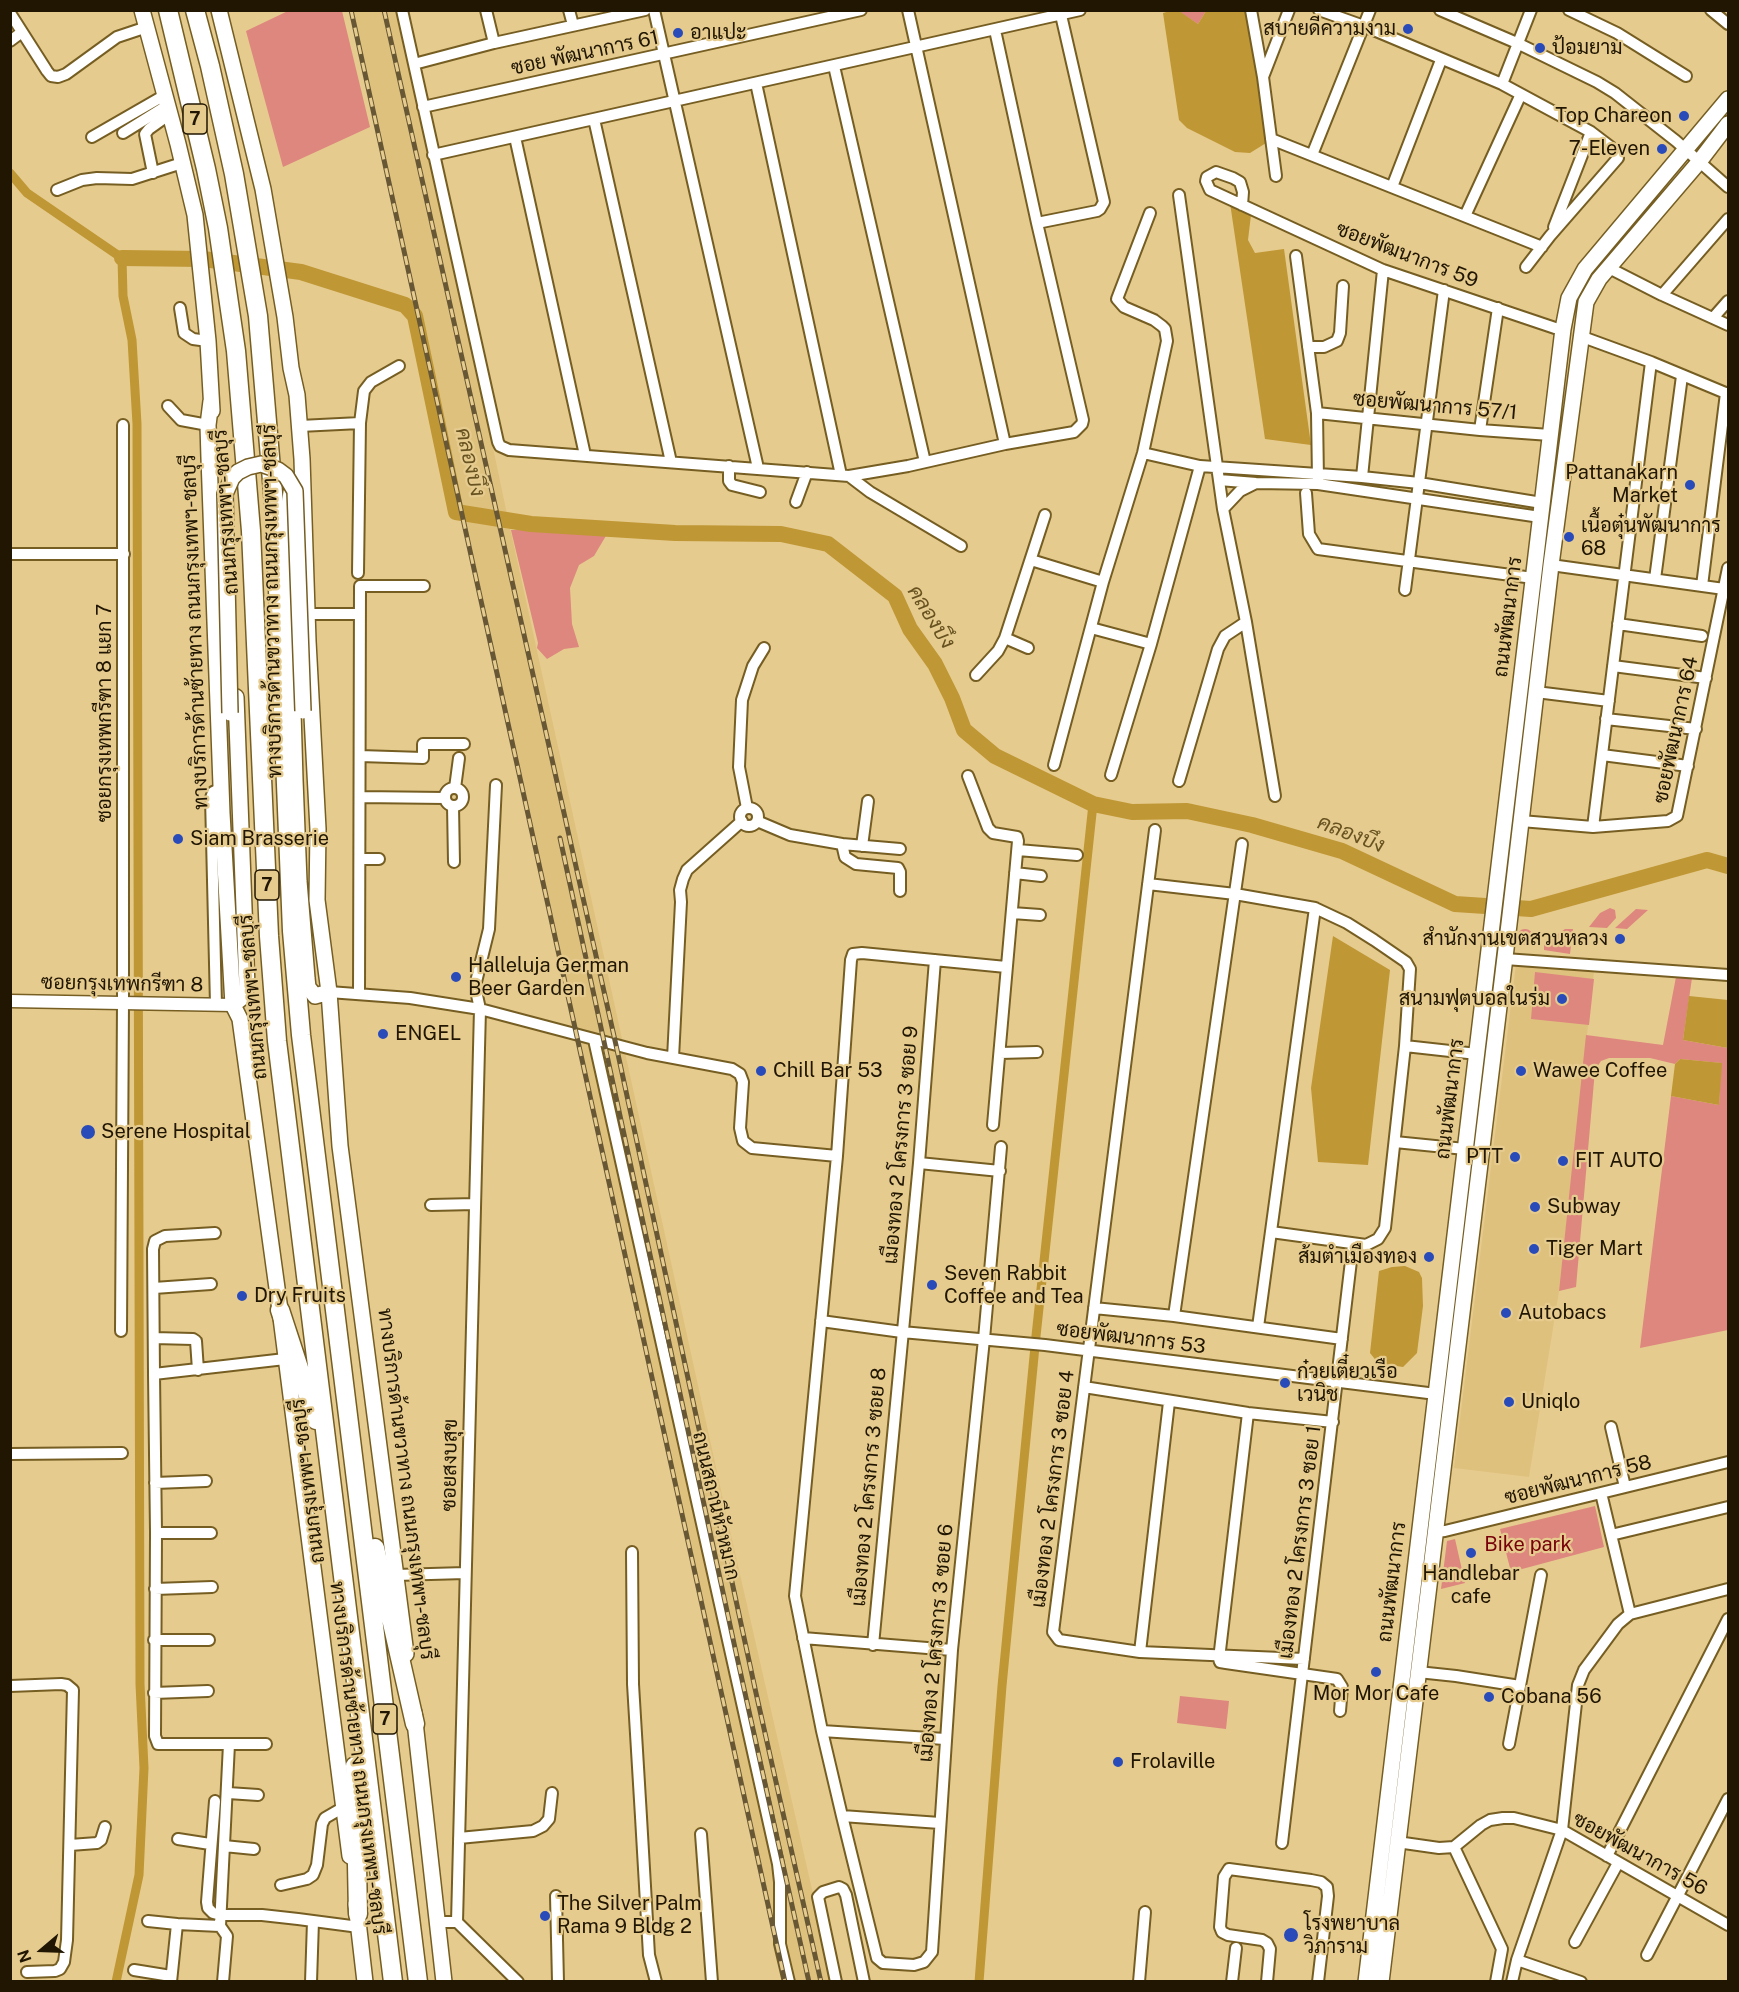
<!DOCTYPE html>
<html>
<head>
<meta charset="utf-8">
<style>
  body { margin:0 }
  #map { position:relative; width:1739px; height:1992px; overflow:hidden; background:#e6cb8f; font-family:"Public Sans",sans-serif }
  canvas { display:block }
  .frame { position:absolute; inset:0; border:12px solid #201601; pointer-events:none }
  .north { position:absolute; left:12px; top:1920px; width:60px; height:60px; -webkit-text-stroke:4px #e6cb8f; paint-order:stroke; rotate:251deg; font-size:16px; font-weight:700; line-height:24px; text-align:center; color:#201601 }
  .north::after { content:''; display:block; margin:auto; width:21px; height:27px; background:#201601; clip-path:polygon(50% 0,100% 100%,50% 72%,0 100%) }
</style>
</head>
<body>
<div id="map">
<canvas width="1739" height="1992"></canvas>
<div class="frame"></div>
<div class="north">N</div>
</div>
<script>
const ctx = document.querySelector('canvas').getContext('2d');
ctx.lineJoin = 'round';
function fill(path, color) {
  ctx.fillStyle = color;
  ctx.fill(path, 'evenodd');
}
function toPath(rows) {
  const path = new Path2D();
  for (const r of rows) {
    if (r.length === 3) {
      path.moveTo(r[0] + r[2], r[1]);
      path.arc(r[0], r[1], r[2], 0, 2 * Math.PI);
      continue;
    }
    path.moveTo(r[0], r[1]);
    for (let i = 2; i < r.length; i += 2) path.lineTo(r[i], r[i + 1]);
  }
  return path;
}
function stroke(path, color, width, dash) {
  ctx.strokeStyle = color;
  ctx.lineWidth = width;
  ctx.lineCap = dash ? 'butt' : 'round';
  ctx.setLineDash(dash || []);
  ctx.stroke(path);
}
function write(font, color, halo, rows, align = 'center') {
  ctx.font = font + ' "Public Sans",Sarabun,sans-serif';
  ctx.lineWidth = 4.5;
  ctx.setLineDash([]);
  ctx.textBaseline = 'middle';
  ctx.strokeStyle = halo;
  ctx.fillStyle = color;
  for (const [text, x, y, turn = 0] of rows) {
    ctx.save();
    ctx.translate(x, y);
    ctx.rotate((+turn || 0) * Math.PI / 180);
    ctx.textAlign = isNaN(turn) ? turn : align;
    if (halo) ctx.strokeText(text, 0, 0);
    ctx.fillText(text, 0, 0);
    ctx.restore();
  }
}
fill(toPath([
  [350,11,401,11,507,514,726,1513,833,1981,786,1981],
  [1516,964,1594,971,1559,1291,1529,1477,1454,1468]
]), '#dfc17e');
fill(toPath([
  [290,10,342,11,370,127,283,167,246,31],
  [1178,11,1206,11,1198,24],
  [610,529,594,556,579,565,570,588,572,624,579,647,564,649,547,659,537,648,538,643,511,530],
  [1610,908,1615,910,1616,918,1607,928,1589,927,1600,913],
  [1636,909,1648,910,1627,929,1615,928],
  [1565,929,1573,929,1570,954,1544,950,1544,944],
  [1525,937,8],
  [1535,972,1594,979,1589,1025,1531,1019],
  [1676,977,1692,978,1683,1040,1728,1048,1728,1330,1640,1348,1671,1096,1719,1105,1721,1063,1680,1059,1675,1064,1650,1058,1609,1058,1601,1061,1595,1070,1576,1287,1559,1291,1586,1035,1663,1045],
  [1595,1506,1604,1547,1511,1572,1500,1529],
  [1455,1539,1465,1583,1441,1589,1447,1541],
  [1180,1696,1229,1701,1226,1729,1177,1723]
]), '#de877e');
fill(toPath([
  [1170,11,1179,11,1198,24,1206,11,1247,11,1266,143,1250,153,1235,152,1187,128,1179,120,1163,13],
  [1230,203,1251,215,1248,240,1255,253,1284,249,1311,445,1265,439],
  [1333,936,1390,970,1368,1165,1318,1162,1311,1088],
  [1689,996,1728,1000,1728,1048,1683,1040],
  [1680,1059,1722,1063,1719,1105,1671,1096,1675,1064],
  [1405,1266,1419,1272,1422,1278,1423,1306,1417,1353,1403,1367,1378,1363,1370,1353,1379,1271,1392,1267]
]), '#bf9734');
stroke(toPath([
  [10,173,27,193,122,258,123,296,132,340,137,424,140,1684,144,1768,139,1875,116,1982],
  [979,1982,1002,1686,1036,1336,1093,804]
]), '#bf9734', 9);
stroke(toPath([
  [122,258,203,259,301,272,405,305,415,316,456,512,531,524,675,533,781,534,828,544,895,596,910,629,935,664,952,698,964,730,995,756,1093,804,1132,812,1187,811,1252,825,1342,851,1455,904,1531,909,1707,860,1728,866]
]), '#bf9734', 16);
const minor = toPath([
  [402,10,498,442,500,446,509,450,849,476,908,466,1005,444,1074,432,1082,424,1083,420,1037,223,995,30],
  [486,10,494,43],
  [569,10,573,25],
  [654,10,758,468],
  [908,10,1005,444],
  [1251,10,1263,77,1276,176],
  [1319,10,1364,26,1502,84,1591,132,1616,151,1618,158,1550,236,1526,267],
  [1440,10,1517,43,1597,82,1615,93,1676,141,1728,187],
  [1569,10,1617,33,1686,76],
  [1711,10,1728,24],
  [10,13,47,71,51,76,58,77,66,74,117,37,147,27],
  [10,41,22,32],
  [414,64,494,43,645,10],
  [834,66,925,462],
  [1263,77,1289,10],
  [756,83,841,475],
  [1502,84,1531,10],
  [423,107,861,10],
  [594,119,671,462],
  [123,133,168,105],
  [92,137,165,95],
  [515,137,585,455],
  [1271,139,1542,247],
  [433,155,1080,10],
  [1312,155,1370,10],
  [153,173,145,134,149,129,170,114],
  [1392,187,1441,60],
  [57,190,82,180,97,178,132,179,182,163],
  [1179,195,1223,509,1246,622,1275,796],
  [1242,205,1243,192,1240,182,1233,178,1216,172,1207,177,1206,181,1210,190,1383,270,1555,328,1563,329],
  [1465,216,1521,94],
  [1037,223,1097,211,1100,209,1104,202,1061,15],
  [1554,227,1591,132],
  [1296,256,1317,413,1318,479],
  [1609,268,1662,295,1728,325],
  [1662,295,1728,219],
  [180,308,184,333,193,339,208,341],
  [1713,318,1728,301],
  [1580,336,1651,362,1728,394],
  [1308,347,1324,347,1337,341,1340,333,1343,286],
  [168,406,181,420,208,425],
  [1317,413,1480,430,1550,435],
  [300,426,360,423],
  [1480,430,1498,308],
  [1143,453,1200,466,1362,477,1419,483,1542,503],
  [729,466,729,481,732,485,760,492],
  [849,476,870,492,961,546],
  [1362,477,1383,270],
  [1219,480,1256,483,1318,484,1540,517],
  [1306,493,1309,534,1318,549,1533,578],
  [796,502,807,472],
  [1223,509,1240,491,1256,483],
  [10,554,124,554],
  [1031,560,1103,582],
  [1551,565,1724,589],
  [358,573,360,423,364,391,371,382,399,366],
  [1655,579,1682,376],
  [1702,586,1726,393],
  [1405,590,1444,290],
  [307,614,359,614],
  [1618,624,1702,636],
  [1091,628,1151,644],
  [1005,638,1028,648],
  [1613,666,1706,678],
  [976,675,998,651,1005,638,1045,515],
  [1536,692,1609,701],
  [1606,719,1696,729],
  [1602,755,1688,766],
  [360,756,423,758,423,744,464,744],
  [1054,765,1103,582,1143,453,1167,341,1165,329,1162,326,1154,320,1124,307,1117,299,1150,213],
  [1111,775,1151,644,1200,466],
  [968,776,988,828,993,833,1017,837,1018,841,993,1125],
  [1179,781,1218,649,1225,636,1246,622],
  [455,788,459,758],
  [454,797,9],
  [360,797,445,798],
  [453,806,454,862],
  [747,808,739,767,742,700,753,666,764,648],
  [749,817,9],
  [757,821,790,835,842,844,845,857,856,864,898,868,900,872,900,891],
  [1521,821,1593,827,1668,821,1677,816,1728,568],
  [1593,827,1651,362],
  [1155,830,1053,1632,1059,1640,1140,1652,1304,1659],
  [842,844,900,849],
  [862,846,868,801],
  [1018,850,1077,855],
  [360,859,379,859],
  [1015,873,1041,876],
  [1148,884,1235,894,1315,908,1347,923,1374,940,1406,962,1410,969,1405,1046,1385,1228,1378,1239,1366,1245,1271,1232],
  [1012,913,1040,915],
  [1505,959,1728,975],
  [329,992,410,998,480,1009,647,1053,732,1069,740,1074,743,1082,740,1128,743,1141,752,1148,837,1156],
  [359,994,360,586,424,586],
  [216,1005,211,798,213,792,222,788],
  [594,1040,778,1864,780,1882,780,1944,789,1982],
  [1405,1046,1477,1054],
  [1000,1053,1037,1052],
  [673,1058,681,902,680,890,683,879,687,870,742,821],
  [1395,1142,1465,1149],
  [1001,1147,984,1339,952,1650,932,1952,924,1962,914,1965,883,1963,877,1958,842,1816,822,1731,795,1596,837,1156,851,960,853,954,862,953,1006,967],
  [919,1163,1000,1171],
  [431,1205,475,1204],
  [154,1288,211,1284],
  [1094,1308,1174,1316,1342,1339],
  [1174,1316,1242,844],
  [821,1321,902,1332,1045,1345,1436,1394],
  [1258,1327,1315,908],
  [121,1331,123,1002,123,425],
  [154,1338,193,1339,196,1341,198,1370],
  [154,1374,153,1249,155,1241,165,1236,215,1233],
  [1084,1387,1248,1413,1333,1422],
  [1248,1413,1219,1659,1220,1662,1226,1663,1337,1679,1342,1687,1340,1711],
  [1611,1427,1625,1487],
  [10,1454,122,1453],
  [155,1483,206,1481],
  [1435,1532,1445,1531,1728,1462],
  [156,1533,211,1533],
  [1611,1535,1728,1507],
  [632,1552,633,1684,641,1817,649,1955,656,1982],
  [396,1575,465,1573],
  [155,1589,212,1587],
  [1630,1614,1728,1589],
  [803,1638,952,1650],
  [154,1640,209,1640],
  [873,1645,919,1163,935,960],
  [1140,1652,1169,1402],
  [1418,1672,1456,1676,1520,1686],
  [10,1686,61,1684,67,1685,73,1690,67,1940,64,1962,60,1969,55,1971,27,1972],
  [154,1693,208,1691],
  [822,1731,945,1739],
  [229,1744,266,1744],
  [1509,1744,1541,1575],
  [228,1793,258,1795],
  [215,1801,207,1902,208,1908,213,1913,221,1915,262,1915,298,1919,359,1927],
  [842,1816,940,1823],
  [701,1834,712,1982],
  [459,1838,533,1831,543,1826,549,1819,552,1793],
  [178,1839,210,1844],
  [1397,1842,1439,1848,1454,1847,1481,1825,1490,1820,1503,1818,1514,1818,1562,1830,1728,1925],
  [1282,1843,1353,1244],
  [70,1845,97,1843,101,1840,105,1827],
  [224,1846,254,1849],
  [1454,1847,1502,1949,1496,1982],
  [1607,1856,1728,1619],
  [281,1885,307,1879,313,1875,317,1865,322,1824,325,1818,344,1807],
  [556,1896,558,1982],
  [148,1921,177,1924,220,1926],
  [438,1922,457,1922,518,1982],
  [457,1922,480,1009,475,986,489,929,496,785],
  [1575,1942,1618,1863],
  [1647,1955,1728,1799],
  [1517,1960,1581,1982],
  [134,1970,171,1976],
  [171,1982,177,1924],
  [223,1982,227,1936,220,1926,229,1744,158,1744,155,1736,156,1533,154,1374,285,1359],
  [311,1982,313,1921],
  [836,1982,818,1897,823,1892,839,1887,843,1889,846,1895,864,1982],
  [1139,1982,1145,1912],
  [1232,1982,1236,1948],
  [1267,1982,1270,1949,1267,1943,1262,1940,1228,1935,1222,1932,1220,1927,1224,1877,1229,1869,1311,1880,1321,1882,1327,1887,1328,1896,1318,1982],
  [1512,1982,1517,1960,1562,1830,1578,1685,1584,1670,1618,1624,1630,1614,1601,1493]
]);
const tertiary = toPath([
  [10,1001,233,1005]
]);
const secondary = toPath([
  [142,10,178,144,195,215,208,341,212,411],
  [219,10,263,189,285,317,291,368,297,395,302,459,308,641,318,829,317,900,329,992,340,1146,406,1654],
  [211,401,208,425,209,458,222,813,233,1005,240,1019,280,1310,350,1856],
  [291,492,288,513,288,540,295,780,299,881,307,978,308,987,315,996,329,992],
  [233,1005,243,997,247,987,236,697],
  [414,1713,444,1982],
  [356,1904,365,1982],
  [1366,1982,1563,329,1569,298,1585,269,1728,99],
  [1381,1982,1509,924,1551,565,1586,302,1599,279,1699,162,1728,124]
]);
const motorway = toPath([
  [168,10,206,169,218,228,236,351,251,531,269,936,277,1041,393,1982],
  [195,10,210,66,234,174,258,316,275,516,292,931,301,1035,418,1982],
  [280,1310,316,1420],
  [375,1548,415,1724],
  [355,1766,358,1914]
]);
stroke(minor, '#765e22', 14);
stroke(tertiary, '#765e22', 15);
stroke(secondary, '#765e22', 18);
stroke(motorway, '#765e22', 21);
stroke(minor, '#fff', 10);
stroke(tertiary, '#fff', 12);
stroke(secondary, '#fff', 15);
stroke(motorway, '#fff', 18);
const rail = toPath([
  [351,10,785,1982],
  [384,10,616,1045,756,1693,821,1982],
  [560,838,735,1648,809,1982]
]);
stroke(rail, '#675734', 5);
stroke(rail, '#e6cb8f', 3, [9]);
const secondaryBridge = toPath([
  [230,713,225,494,232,478,238,472,248,467,261,464,278,470,286,476,295,491,303,711]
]);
stroke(secondaryBridge, '#765e22', 18, []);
stroke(secondaryBridge, '#fff', 15);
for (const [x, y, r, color] of [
  [1408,29,6,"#294bba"],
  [678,33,6,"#294bba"],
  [1540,48,6,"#294bba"],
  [1684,116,6,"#294bba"],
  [1662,149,6,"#294bba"],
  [1690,485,6,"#294bba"],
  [1569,537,6,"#294bba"],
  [178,839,6,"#294bba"],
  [1620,939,6,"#294bba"],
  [456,977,6,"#294bba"],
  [1562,999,6,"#294bba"],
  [383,1034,6,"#294bba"],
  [761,1071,6,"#294bba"],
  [1521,1071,6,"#294bba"],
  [88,1132,8,"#294bba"],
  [1515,1157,6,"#294bba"],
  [1563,1161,6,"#294bba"],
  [1535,1207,6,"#294bba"],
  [1534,1249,6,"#294bba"],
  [1429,1257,6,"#294bba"],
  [932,1285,6,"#294bba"],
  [242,1296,6,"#294bba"],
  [1506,1313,6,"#294bba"],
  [1285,1383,6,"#294bba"],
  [1509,1402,6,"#294bba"],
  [1471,1553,6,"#294bba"],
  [1376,1672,6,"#294bba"],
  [1489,1697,6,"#294bba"],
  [1118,1762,6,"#294bba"],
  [545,1916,6,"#294bba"],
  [1291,1935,8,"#294bba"]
]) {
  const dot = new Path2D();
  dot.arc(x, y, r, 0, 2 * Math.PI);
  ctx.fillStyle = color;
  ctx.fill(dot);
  stroke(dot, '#e6cb8f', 2);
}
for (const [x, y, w] of [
  [195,119,24],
  [267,885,24],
  [385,1719,24]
]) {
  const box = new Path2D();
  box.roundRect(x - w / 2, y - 15, w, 30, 4.5);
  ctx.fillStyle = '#e6cb8f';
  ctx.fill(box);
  stroke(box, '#201601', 1.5);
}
write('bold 18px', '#201601', null, [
  ["7",195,119],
  ["7",267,885],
  ["7",385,1719]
]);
write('20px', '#201601', '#e6cb8f', [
  ["สบายดีความงาม",1396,29,"right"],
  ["อาแปะ",690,33],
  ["ป้อมยาม",1552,48],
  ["Top Chareon",1672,116,"right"],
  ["7-Eleven",1650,149,"right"],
  ["Pattanakarn",1678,473,"right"],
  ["Market",1678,496,"right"],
  ["เนื้อตุ๋นพัฒนาการ",1581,526],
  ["68",1581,549],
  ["Siam Brasserie",190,839],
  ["สำนักงานเขตสวนหลวง",1608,939,"right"],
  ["Halleluja German",468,966],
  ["Beer Garden",468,989],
  ["สนามฟุตบอลในร่ม",1550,999,"right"],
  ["ENGEL",395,1034],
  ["Chill Bar 53",773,1071],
  ["Wawee Coffee",1533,1071],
  ["Serene Hospital",101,1132],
  ["PTT",1503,1157,"right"],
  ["FIT AUTO",1575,1161],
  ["Subway",1547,1207],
  ["Tiger Mart",1546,1249],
  ["ส้มตำเมืองทอง",1417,1257,"right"],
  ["Seven Rabbit",944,1274],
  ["Coffee and Tea",944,1297],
  ["Dry Fruits",254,1296],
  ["Autobacs",1518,1313],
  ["ก๋วยเตี๋ยวเรือ",1297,1372],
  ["เวนิช",1297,1395],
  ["Uniqlo",1521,1402],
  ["Handlebar",1471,1574,"center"],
  ["cafe",1471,1597,"center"],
  ["Mor Mor Cafe",1376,1694,"center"],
  ["Cobana 56",1501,1697],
  ["Frolaville",1130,1762],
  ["The Silver Palm",557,1904],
  ["Rama 9 Bldg 2",557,1927],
  ["โรงพยาบาล",1304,1924],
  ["วิภาราม",1304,1947]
], 'left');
write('20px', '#201601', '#e6cb8f', [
  ["ซอย พัฒนาการ 61",585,53,-12],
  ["ซอยพัฒนาการ 59",1407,255,21],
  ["ซอยพัฒนาการ 57/1",1435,406,5],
  ["ถนนกรุงเทพฯ-ชลบุรี",226,512,-94],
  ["ทางบริการด้านขวาทาง ถนนกรุงเทพฯ-ชลบุรี",272,601,-91],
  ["ถนนพัฒนาการ",1508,617,-83],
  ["ทางบริการด้านซ้ายทาง ถนนกรุงเทพฯ-ชลบุรี",195,632,-92],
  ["ซอยกรุงเทพกรีฑา 8 แยก 7",105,713,-90],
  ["ซอยพัฒนาการ 64",1676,730,-78],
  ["ซอยกรุงเทพกรีฑา 8",122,984,1],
  ["ถนนกรุงเทพฯ-ชลบุรี",253,997,-95],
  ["ถนนพัฒนาการ",1450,1099,-83],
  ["เมืองทอง 2 โครงการ 3 ซอย 9",901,1145,-85],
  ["ซอยพัฒนาการ 53",1131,1338,7],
  ["ซอยสงบสุข",450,1465,-89],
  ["ซอยพัฒนาการ 58",1578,1480,-14],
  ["ถนนกรุงเทพฯ-ชลบุรี",308,1481,-97],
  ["ทางบริการด้านขวาทาง ถนนกรุงเทพฯ-ชลบุรี",406,1484,83],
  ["เมืองทอง 2 โครงการ 3 ซอย 8",869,1487,-85],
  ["เมืองทอง 2 โครงการ 3 ซอย 4",1053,1489,-83],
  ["ถนนสถานีหัวหมาก",716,1506,77],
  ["เมืองทอง 2 โครงการ 3 ซอย 1",1300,1542,-83],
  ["ถนนพัฒนาการ",1392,1582,-83],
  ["เมืองทอง 2 โครงการ 3 ซอย 6",936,1643,-85],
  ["ทางบริการด้านซ้ายทาง ถนนกรุงเทพฯ-ชลบุรี",358,1758,83],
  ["ซอยพัฒนาการ 56",1640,1854,29]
]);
write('20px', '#770009', '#e6cb8f', [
  ["Bike park",1528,1545]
]);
write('italic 21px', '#685320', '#e6cb8f', [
  ["คลองบึง",470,462,77],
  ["คลองบึง",931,617,58],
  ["คลองบึง",1351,834,21]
]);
</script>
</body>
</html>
